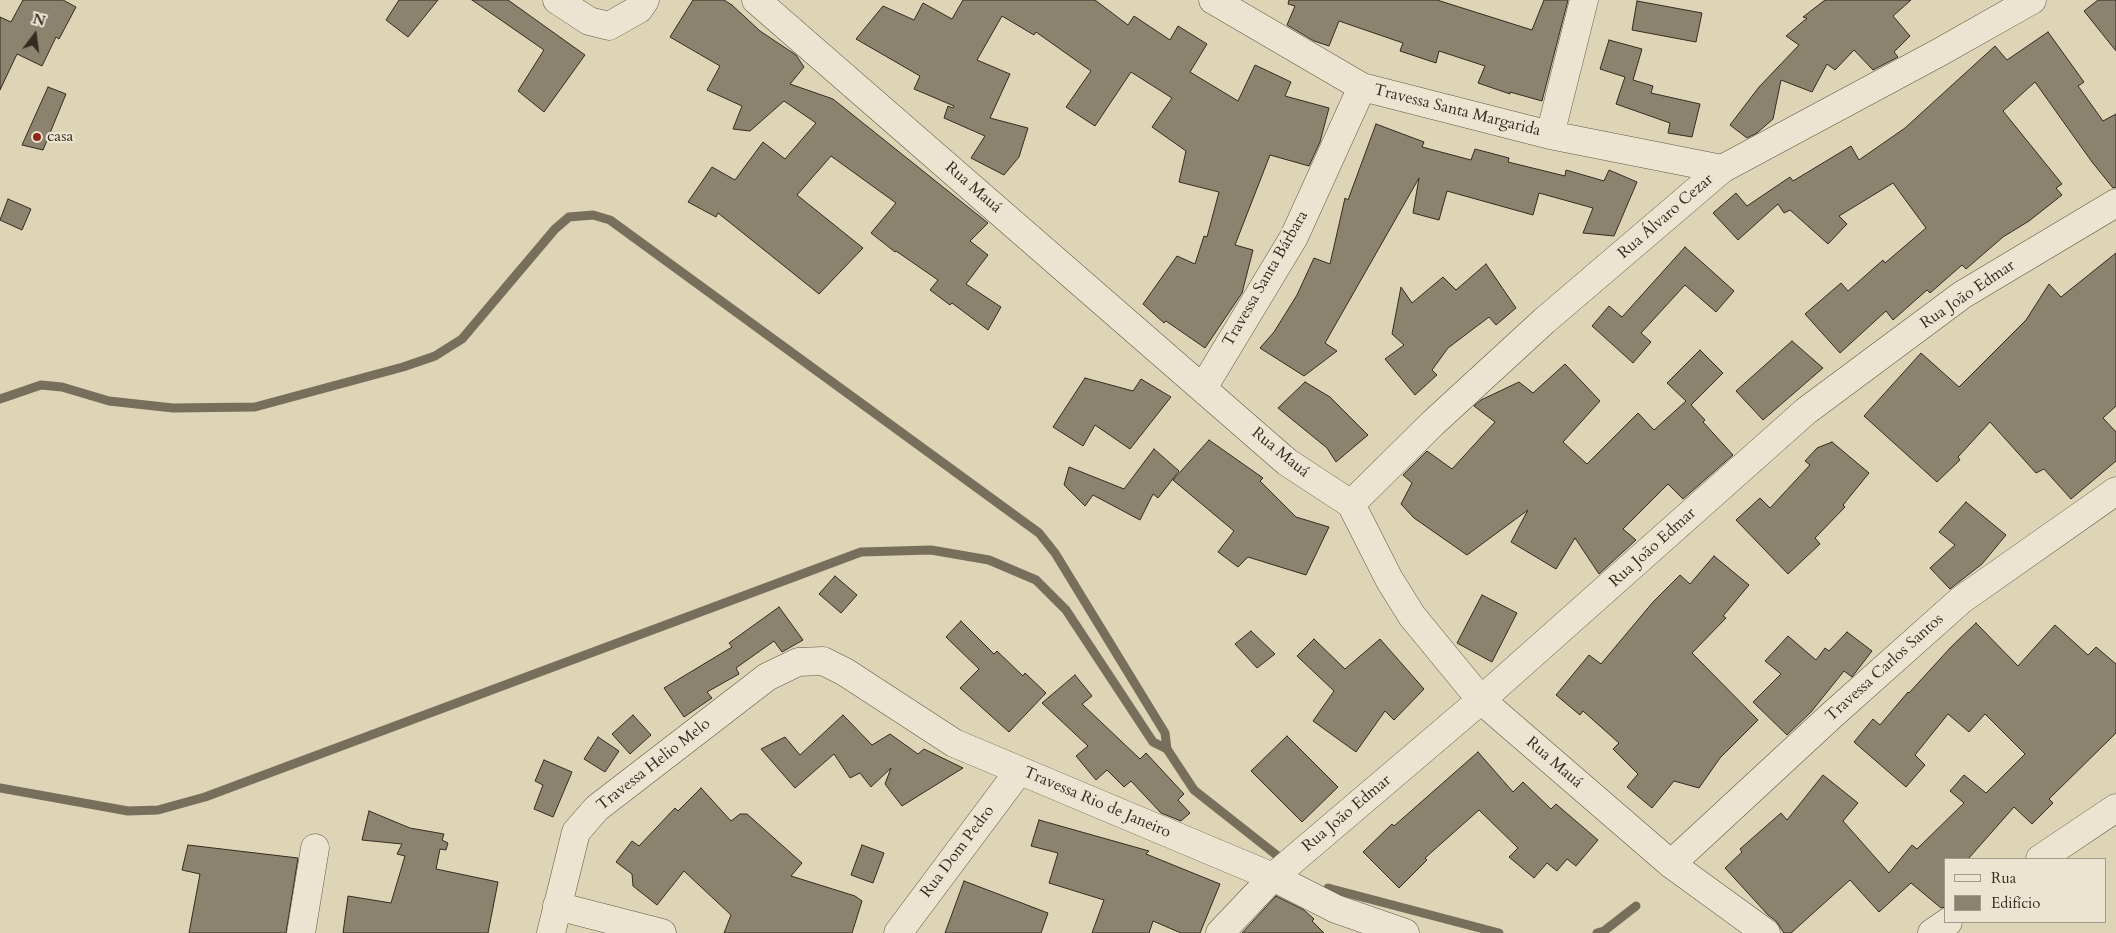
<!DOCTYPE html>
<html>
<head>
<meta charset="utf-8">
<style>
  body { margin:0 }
  #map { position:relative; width:2116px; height:933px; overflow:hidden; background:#ded5b6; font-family:Cardo,serif }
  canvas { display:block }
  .legend { position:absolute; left:1944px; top:858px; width:162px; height:65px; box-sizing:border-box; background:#eae4d0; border:1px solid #a19a8a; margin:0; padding:6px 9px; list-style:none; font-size:15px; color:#342b21 }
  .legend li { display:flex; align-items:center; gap:10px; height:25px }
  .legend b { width:25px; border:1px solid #a19a8a }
  .north { position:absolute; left:10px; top:10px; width:50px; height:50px; -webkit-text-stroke:4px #eae4d0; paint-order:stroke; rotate:15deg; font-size:14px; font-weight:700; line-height:20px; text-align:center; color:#342b21 }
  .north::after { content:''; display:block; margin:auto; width:18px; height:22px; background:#342b21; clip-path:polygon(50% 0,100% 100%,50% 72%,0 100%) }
</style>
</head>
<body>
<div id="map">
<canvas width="2116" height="933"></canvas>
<ul class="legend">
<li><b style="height:6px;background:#eae4d0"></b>Rua</li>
<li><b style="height:14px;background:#8c836e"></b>Edifício</li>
</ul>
<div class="north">N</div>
</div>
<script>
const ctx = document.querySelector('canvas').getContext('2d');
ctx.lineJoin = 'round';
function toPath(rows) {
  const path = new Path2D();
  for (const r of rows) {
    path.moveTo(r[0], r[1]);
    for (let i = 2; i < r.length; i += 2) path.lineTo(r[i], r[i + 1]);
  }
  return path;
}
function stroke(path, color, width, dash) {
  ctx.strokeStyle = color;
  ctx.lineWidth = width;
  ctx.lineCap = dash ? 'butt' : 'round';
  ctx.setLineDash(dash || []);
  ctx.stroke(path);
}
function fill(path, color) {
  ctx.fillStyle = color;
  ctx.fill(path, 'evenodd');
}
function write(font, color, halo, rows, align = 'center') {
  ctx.font = font + ' Cardo,serif';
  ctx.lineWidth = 4.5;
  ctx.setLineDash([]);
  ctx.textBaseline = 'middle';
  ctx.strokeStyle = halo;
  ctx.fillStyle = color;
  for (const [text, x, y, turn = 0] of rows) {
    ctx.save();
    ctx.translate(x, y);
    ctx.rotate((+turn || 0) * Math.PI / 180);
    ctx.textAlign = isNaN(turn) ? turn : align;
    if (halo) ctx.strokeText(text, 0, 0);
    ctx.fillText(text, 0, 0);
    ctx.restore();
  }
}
stroke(toPath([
  [0,399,41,385,62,387,109,401,173,408,255,407,403,367,435,356,462,339,555,229,569,217,593,215,610,220,1039,533,1055,553,1165,733,1167,749,1194,790,1279,857],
  [0,788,128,811,158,810,205,797,861,552,931,550,989,560,1036,580,1066,610,1153,742,1167,749],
  [1328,888,1499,933],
  [1597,933,1604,931,1636,906]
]), '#776e5c', 9);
const building = toPath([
  [23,0,63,0,76,7,59,39,56,37,42,66,17,54,0,90,0,17,11,22,23,0],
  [399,0,438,0,408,37,386,20,399,0],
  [472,0,508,0,585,55,544,112,518,91,544,50,472,0],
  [693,0,724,0,732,5,760,31,796,55,804,67,790,84,833,99,988,223,970,241,988,255,966,284,1001,307,988,330,952,303,950,305,930,290,938,280,896,251,895,252,871,233,896,203,831,156,797,195,863,248,819,294,718,213,716,217,688,202,712,167,735,180,763,142,785,159,816,123,784,101,750,131,733,129,742,106,707,90,720,66,670,37,693,0],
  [963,0,1095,0,1128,25,1134,16,1170,40,1178,26,1207,44,1190,72,1238,101,1255,65,1291,82,1285,96,1329,108,1320,142,1309,166,1270,155,1235,245,1253,250,1242,293,1205,348,1166,321,1164,323,1143,304,1177,256,1195,264,1204,236,1207,237,1219,192,1179,182,1186,151,1152,127,1172,98,1131,72,1095,126,1066,107,1091,71,1036,32,1034,35,1002,16,977,60,1010,74,990,118,1028,128,1019,157,1004,175,971,158,985,136,944,118,948,106,953,108,954,106,914,89,920,76,856,39,883,6,914,20,923,3,952,19,963,0],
  [1289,0,1437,0,1532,30,1544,0,1568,0,1542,101,1510,92,1510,94,1478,83,1485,66,1439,51,1436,63,1400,51,1403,43,1339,21,1329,46,1314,41,1287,25,1295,6,1288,4,1289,0],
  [1825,0,1911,0,1893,16,1910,36,1894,52,1898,57,1873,70,1854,50,1835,70,1827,64,1812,92,1781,80,1773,119,1757,133,1747,138,1730,125,1759,87,1799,45,1786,36,1807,18,1803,17,1825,0],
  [2098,0,2116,0,2116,51,2084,11,2098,0],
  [1637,1,1702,13,1696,42,1632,30,1637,1],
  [2048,32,2084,82,2078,86,2103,121,2116,114,2116,187,2113,188,2092,162,2035,82,2003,111,2062,184,2056,188,2062,195,2029,221,2003,237,1966,269,1962,265,1930,293,1927,290,1893,320,1886,311,1840,353,1805,314,1841,283,1848,291,1883,260,1885,263,1926,228,1893,183,1839,216,1847,224,1828,244,1790,210,1784,213,1778,204,1738,240,1713,213,1736,193,1747,206,1790,177,1793,181,1851,146,1859,160,1905,128,1995,46,2007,60,2048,32],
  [1609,40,1642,49,1633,80,1653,86,1651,93,1700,104,1692,137,1668,133,1670,123,1616,104,1625,77,1600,69,1609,40],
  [48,87,66,94,43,150,22,145,48,87],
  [1376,124,1424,142,1422,147,1471,160,1475,149,1509,158,1508,162,1565,176,1566,170,1604,181,1609,170,1637,182,1614,236,1583,233,1593,208,1539,193,1533,215,1447,191,1439,220,1413,213,1419,178,1325,343,1337,351,1304,376,1260,348,1274,332,1297,295,1314,258,1330,264,1345,198,1348,200,1376,124],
  [8,199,31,209,22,230,0,220,8,199],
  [1685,247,1734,291,1716,312,1685,285,1641,333,1651,342,1633,363,1592,326,1609,306,1622,317,1685,247],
  [2116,253,2116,406,2103,418,2116,432,2116,461,2071,499,2044,469,2036,473,1990,422,1958,457,1960,460,1937,482,1864,416,1921,353,1959,387,2026,320,2049,284,2061,297,2116,253],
  [1486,264,1516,308,1496,325,1489,317,1448,348,1432,370,1437,375,1415,395,1385,359,1404,345,1392,334,1401,287,1412,303,1443,277,1456,290,1486,264],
  [1792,341,1823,368,1763,420,1736,391,1792,341],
  [1700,350,1723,373,1691,405,1705,420,1703,422,1733,455,1683,499,1668,484,1623,529,1636,540,1599,574,1575,538,1556,569,1511,542,1528,510,1467,555,1414,518,1401,504,1412,483,1403,475,1427,451,1452,469,1495,422,1474,406,1481,400,1519,382,1533,393,1565,364,1600,401,1563,442,1587,464,1638,413,1654,430,1686,401,1667,383,1700,350],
  [1085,378,1133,391,1141,379,1171,397,1130,449,1095,425,1083,446,1053,427,1085,378],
  [1305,382,1330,397,1368,435,1336,462,1327,448,1278,408,1305,382],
  [1209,440,1263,478,1260,481,1296,517,1329,527,1306,575,1248,557,1238,567,1218,552,1234,531,1173,480,1209,440],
  [1832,442,1869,473,1843,505,1845,507,1815,538,1820,544,1788,574,1736,520,1760,498,1770,508,1810,465,1805,461,1817,448,1832,442],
  [1154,449,1179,471,1158,498,1153,494,1140,520,1093,495,1085,506,1064,485,1069,467,1124,489,1154,449],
  [1966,502,2006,535,1982,564,1950,589,1930,568,1955,545,1939,532,1966,502],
  [1714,556,1749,585,1723,616,1726,618,1692,653,1758,720,1720,758,1699,788,1674,781,1652,808,1627,787,1638,774,1613,749,1619,743,1583,711,1580,715,1556,695,1589,655,1601,664,1653,602,1680,575,1690,584,1714,556],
  [835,576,857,595,841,613,819,594,835,576],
  [1482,595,1517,613,1492,662,1457,643,1482,595],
  [779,607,803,640,782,652,774,641,736,668,739,674,707,692,712,698,684,717,664,688,732,647,729,643,779,607],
  [961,621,994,654,997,651,1023,676,1025,673,1046,693,1009,732,960,688,979,669,946,637,961,621],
  [1976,623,2018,666,2055,625,2088,655,2096,647,2116,664,2116,733,2049,799,2053,803,2032,824,2014,807,1968,859,1945,859,1945,907,1941,908,1911,883,1879,912,1850,880,1791,933,1784,933,1776,921,1768,915,1725,868,1742,852,1740,849,1781,813,1787,820,1823,775,1858,803,1843,821,1889,873,1912,845,1917,849,1964,803,1950,791,1964,775,1986,793,2025,754,1985,714,1969,732,1948,714,1915,755,1925,765,1906,787,1854,742,1873,719,1880,725,1908,692,1909,693,1951,647,1976,623],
  [1251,631,1275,654,1257,668,1235,644,1251,631],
  [1847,632,1872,651,1852,677,1844,671,1811,712,1787,735,1753,702,1781,674,1765,661,1788,636,1816,660,1825,648,1829,651,1847,632],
  [1314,639,1345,669,1380,639,1424,689,1394,720,1385,711,1356,752,1313,721,1334,691,1297,656,1314,639],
  [1075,675,1092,696,1082,704,1140,759,1146,753,1184,794,1178,800,1190,813,1181,821,1161,813,1131,781,1124,787,1107,770,1096,780,1076,756,1088,746,1042,703,1075,675],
  [633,715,651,735,630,754,612,734,633,715],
  [843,715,872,745,890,734,918,754,924,749,963,768,902,806,885,784,891,768,871,787,860,773,850,778,834,754,795,788,761,749,785,737,800,755,843,715],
  [1287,736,1338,787,1302,822,1251,771,1287,736],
  [598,737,619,751,605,772,584,759,598,737],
  [1478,752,1513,792,1523,782,1551,809,1556,804,1598,840,1576,866,1567,859,1557,871,1547,863,1534,878,1509,857,1518,848,1479,810,1425,858,1427,860,1399,888,1363,852,1392,824,1394,826,1478,752],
  [544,760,572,772,553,817,534,809,543,785,535,781,544,760],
  [701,788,731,821,740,814,747,814,802,863,791,876,855,896,862,901,852,933,724,933,731,915,684,871,657,905,633,886,632,874,616,862,632,841,639,846,675,808,678,811,701,788],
  [369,811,410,828,444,834,442,840,448,843,446,850,440,849,436,869,498,882,488,933,343,933,348,896,391,903,405,856,397,854,402,844,362,840,369,811],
  [1039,820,1149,851,1146,854,1220,884,1200,933,1181,933,1153,921,1149,933,1092,933,1104,900,1049,883,1058,853,1031,846,1039,820],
  [188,845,298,858,286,933,189,933,200,874,182,870,188,845],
  [862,845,884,853,873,883,851,875,862,845],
  [964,881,1048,913,1041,933,945,933,964,881],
  [1276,896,1304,910,1314,919,1312,921,1324,933,1242,933,1276,896]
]);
fill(building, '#8c836e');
stroke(building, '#342b21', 1);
const minor = toPath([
  [557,0,589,21,609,26,639,9,645,0],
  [756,0,1287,462,1351,504,1389,579,1412,616,1481,700,1671,864,1766,933],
  [1213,0,1362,87,1550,135,1722,169],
  [1550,135,1584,0],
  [1203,388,1294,237,1362,87],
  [1351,504,1433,423,1544,321,1722,169,1940,52,2032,0],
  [2040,859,2116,808],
  [1671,864,1832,715,1961,600,2116,491],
  [557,906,662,933],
  [301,933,315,848],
  [551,933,576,832,597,808,767,677,798,662,823,661,845,672,954,743,1273,877,1336,909,1405,933],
  [898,933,1019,771],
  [1220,933,1273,877,1481,700,1806,411,1962,295,2116,203],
  [1932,933,1948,922]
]);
stroke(minor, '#5e5646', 29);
stroke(minor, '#eae4d0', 28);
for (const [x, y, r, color] of [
  [37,137,5,"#8f2418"]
]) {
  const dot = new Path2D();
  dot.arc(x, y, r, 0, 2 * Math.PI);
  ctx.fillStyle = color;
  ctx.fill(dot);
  stroke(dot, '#eae4d0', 2);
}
write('16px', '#342b21', '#eae4d0', [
  ["Travessa Santa Margarida",1457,111,14],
  ["Rua Mauá",973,188,41],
  ["Rua Álvaro Cezar",1666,217,-41],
  ["Travessa Santa Bárbara",1266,279,-60],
  ["Rua João Edmar",1968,295,-34],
  ["Rua Mauá",1280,453,39],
  ["Rua João Edmar",1653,548,-42],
  ["Travessa Carlos Santos",1885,668,-42],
  ["Rua Mauá",1554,763,41],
  ["Travessa Helio Melo",654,765,-38],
  ["Travessa Rio de Janeiro",1097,803,23],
  ["Rua João Edmar",1347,814,-40],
  ["Rua Dom Pedro",958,852,-53]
]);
write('16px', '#342b21', '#eae4d0', [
  ["casa",47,137]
], 'left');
</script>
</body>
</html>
